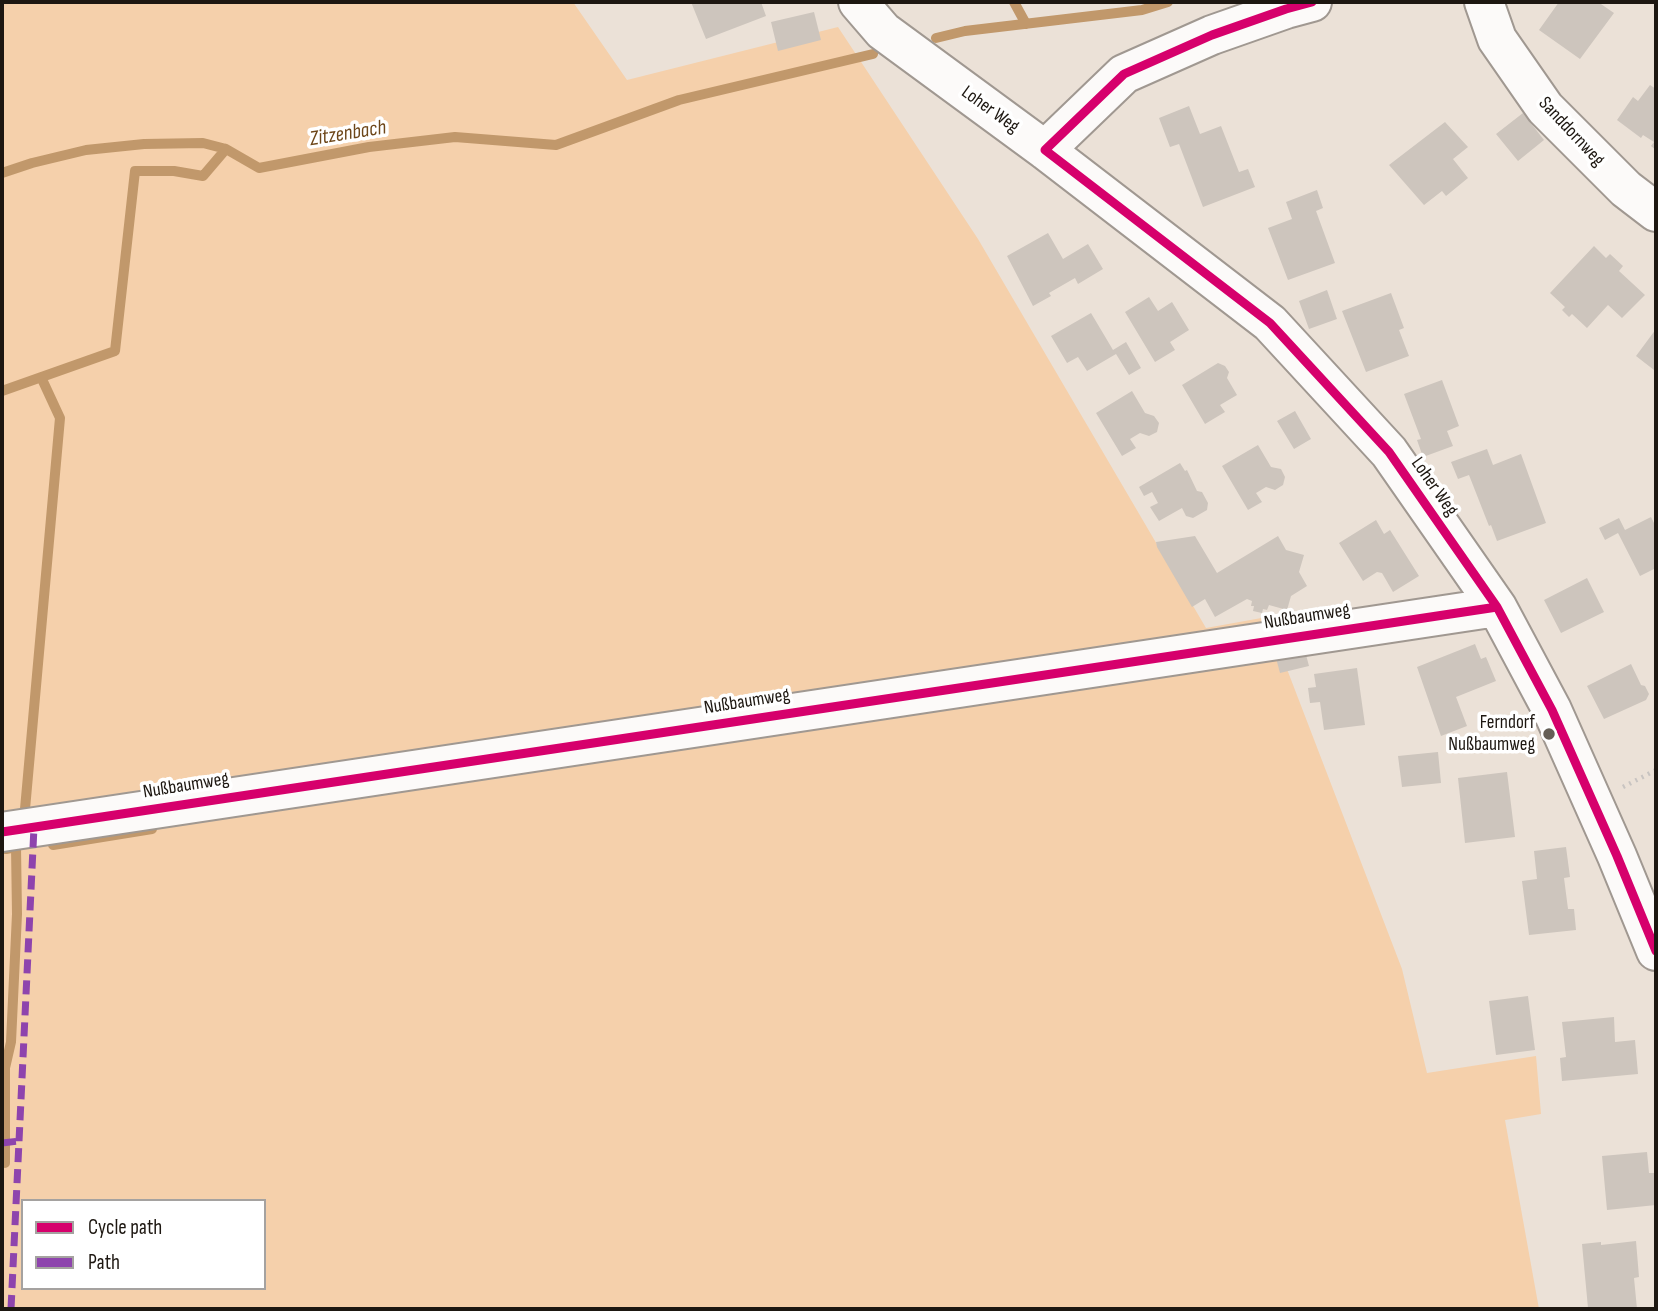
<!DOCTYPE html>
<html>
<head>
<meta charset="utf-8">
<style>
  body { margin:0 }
  #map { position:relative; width:1658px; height:1311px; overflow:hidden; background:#ebe1d7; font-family:"Sofia Sans Condensed",sans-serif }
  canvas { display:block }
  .frame { position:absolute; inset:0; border:4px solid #1d1711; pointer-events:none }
  .legend { position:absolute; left:21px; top:1199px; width:245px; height:91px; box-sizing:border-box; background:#fff; border:2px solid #a5a2a0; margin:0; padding:9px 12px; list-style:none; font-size:21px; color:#1d1711 }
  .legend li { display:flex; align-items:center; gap:14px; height:35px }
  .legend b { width:35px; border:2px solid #a5a2a0 }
</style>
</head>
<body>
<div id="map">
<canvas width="1658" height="1311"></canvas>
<div class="frame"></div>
<ul class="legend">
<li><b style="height:9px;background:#d6006c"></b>Cycle path</li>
<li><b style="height:9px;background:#8e44ad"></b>Path</li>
</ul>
</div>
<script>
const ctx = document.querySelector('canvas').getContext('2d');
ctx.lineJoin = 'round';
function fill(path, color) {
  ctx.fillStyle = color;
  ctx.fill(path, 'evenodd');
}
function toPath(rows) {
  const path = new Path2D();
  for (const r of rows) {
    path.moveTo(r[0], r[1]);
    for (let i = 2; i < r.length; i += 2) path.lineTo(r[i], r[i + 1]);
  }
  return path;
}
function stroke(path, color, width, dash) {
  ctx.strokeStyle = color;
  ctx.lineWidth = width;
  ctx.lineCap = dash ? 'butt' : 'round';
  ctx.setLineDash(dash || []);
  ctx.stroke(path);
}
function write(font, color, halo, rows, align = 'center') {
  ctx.font = font + ' "Sofia Sans Condensed",sans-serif';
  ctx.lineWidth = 7;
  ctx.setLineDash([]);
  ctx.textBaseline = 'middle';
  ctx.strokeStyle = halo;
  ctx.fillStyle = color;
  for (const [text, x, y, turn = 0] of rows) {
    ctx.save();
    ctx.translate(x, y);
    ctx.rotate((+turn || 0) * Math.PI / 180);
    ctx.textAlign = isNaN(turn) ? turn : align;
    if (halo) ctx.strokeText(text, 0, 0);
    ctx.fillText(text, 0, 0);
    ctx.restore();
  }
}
fill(toPath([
  [2,2,573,2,627,80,838,27,978,239,1206,628,1267,617,1402,969,1427,1073,1536,1056,1541,1114,1505,1120,1539,1309,2,1309],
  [23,1201,264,1201,264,1288,23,1288]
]), '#f5d0ab');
stroke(toPath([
  [1014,2,1026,24],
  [936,38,965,31,1142,10,1168,2],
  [2,173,32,163,86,150,144,144,203,143,226,149],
  [2,391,115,351,135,171,174,171,203,176,226,149,259,168,369,147,455,137,556,145,679,100,873,54],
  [25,809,60,418,41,377],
  [53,845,152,829],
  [5,1163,5,1068,11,1042,17,914,16,847,6,849]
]), '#c1986b', 10);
fill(toPath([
  [691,2,761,2,766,16,706,39],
  [1559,2,1598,2,1614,13,1580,59,1539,30],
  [814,12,821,40,778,51,771,22],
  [1650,85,1656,89,1656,150,1651,146,1654,142,1643,135,1641,138,1617,120,1633,97,1638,101],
  [1189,106,1200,134,1221,126,1239,172,1248,169,1255,187,1203,207,1179,144,1170,147,1159,118],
  [1523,113,1544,140,1518,161,1496,134],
  [1445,122,1468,147,1453,159,1468,178,1446,196,1442,191,1424,205,1389,165],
  [1317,190,1323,208,1316,211,1335,263,1288,280,1268,228,1292,219,1286,202],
  [1048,233,1063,259,1088,244,1103,269,1078,284,1075,278,1049,293,1051,296,1033,306,1007,256],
  [1594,246,1606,258,1610,254,1623,266,1619,271,1645,295,1622,318,1608,305,1587,328,1572,314,1569,317,1562,310,1565,307,1550,293],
  [1327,290,1337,319,1309,329,1299,301],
  [1391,293,1404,328,1399,330,1409,356,1366,372,1342,311],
  [1149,297,1158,311,1172,302,1189,330,1170,342,1175,350,1155,362,1125,312],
  [1091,313,1113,350,1126,342,1141,368,1129,375,1116,354,1087,371,1078,357,1067,363,1051,336],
  [1656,329,1656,367,1654,370,1636,356],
  [1218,363,1225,366,1229,372,1227,378,1237,395,1220,405,1225,412,1205,424,1182,385],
  [1442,380,1459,426,1447,431,1453,446,1423,457,1417,440,1421,439,1404,394],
  [1132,391,1145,413,1154,416,1159,423,1157,432,1149,436,1140,433,1130,439,1136,448,1122,456,1096,413],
  [1295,411,1311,439,1294,449,1277,421],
  [1258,445,1271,467,1281,469,1285,477,1283,485,1275,490,1266,487,1256,493,1262,502,1248,510,1222,466],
  [1487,449,1493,465,1521,454,1546,523,1497,541,1491,525,1489,526,1469,475,1458,479,1451,462],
  [1180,463,1185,471,1187,470,1197,491,1202,492,1208,503,1207,510,1193,518,1186,516,1182,508,1159,521,1150,507,1158,503,1152,492,1144,496,1139,487],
  [1651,517,1656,527,1656,568,1640,576,1618,533,1605,540,1599,528,1619,518,1625,530],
  [1376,520,1384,534,1390,530,1419,576,1393,592,1382,573,1377,572,1363,581,1339,543],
  [1195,536,1217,573,1278,536,1286,550,1304,555,1299,572,1307,586,1291,596,1287,610,1269,605,1267,610,1263,609,1262,613,1253,611,1254,606,1251,606,1252,601,1247,599,1215,617,1205,599,1192,607,1157,547,1156,542],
  [1587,578,1604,612,1561,633,1544,600],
  [1475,644,1481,659,1486,657,1496,681,1456,697,1467,726,1441,736,1417,667],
  [1305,651,1309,666,1280,673,1276,658],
  [1631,664,1641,685,1645,686,1649,694,1646,700,1604,719,1587,686],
  [1357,668,1365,725,1324,730,1320,702,1310,703,1308,688,1316,687,1314,674],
  [1438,752,1441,783,1402,787,1398,756],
  [1507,772,1515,837,1465,843,1458,778],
  [1566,847,1570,877,1564,878,1568,909,1574,909,1576,930,1529,935,1522,881,1537,879,1534,851],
  [1528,996,1535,1050,1496,1055,1489,1001],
  [1614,1017,1615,1042,1635,1040,1638,1074,1562,1081,1560,1058,1566,1057,1562,1022],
  [1647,1152,1649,1173,1654,1173,1656,1205,1607,1210,1602,1156],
  [1636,1241,1639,1277,1634,1278,1637,1309,1610,1309,1610,1307,1588,1308,1582,1244,1601,1242,1601,1245]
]), '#cdc5bd');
const street = toPath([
  [858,2,883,31,1045,150,1270,323,1389,452,1497,607,1552,710,1617,856,1656,951],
  [1484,2,1497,39,1545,108,1626,189,1656,212],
  [1045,150,1124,74,1212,35,1286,9,1312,2],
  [2,832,1497,607]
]);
stroke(street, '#a09891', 42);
stroke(toPath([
  [1623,787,1656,770]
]), '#c8c4c1', 4.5, [2, 5]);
stroke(street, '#fcfaf9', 38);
stroke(toPath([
  [2,1143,19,1141],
  [11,1309,34,827]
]), '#8e44ad', 7, [14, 7]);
stroke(toPath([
  [1312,2,1286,9,1212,35,1124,74,1045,150,1270,323,1389,452,1497,607,1552,710,1617,856,1656,951],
  [2,832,1497,607]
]), '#d6006c', 9);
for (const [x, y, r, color] of [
  [1549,734,7,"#655e56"]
]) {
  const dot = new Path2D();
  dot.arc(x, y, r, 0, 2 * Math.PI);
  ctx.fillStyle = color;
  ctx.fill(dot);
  stroke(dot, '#fff', 2.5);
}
write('19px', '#1d1711', '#fff', [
  ["Loher Weg",990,110,36],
  ["Sanddornweg",1571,132,47],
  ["Loher Weg",1434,487,55],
  ["Nußbaumweg",1307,617,-9],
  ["Nußbaumweg",747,702,-9],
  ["Nußbaumweg",186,786,-9]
]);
write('19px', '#1d1711', '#fff', [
  ["Ferndorf",1535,723],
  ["Nußbaumweg",1535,745]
], 'right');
write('italic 21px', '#6d4619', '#fff', [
  ["Zitzenbach",348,134,-9]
]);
</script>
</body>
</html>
